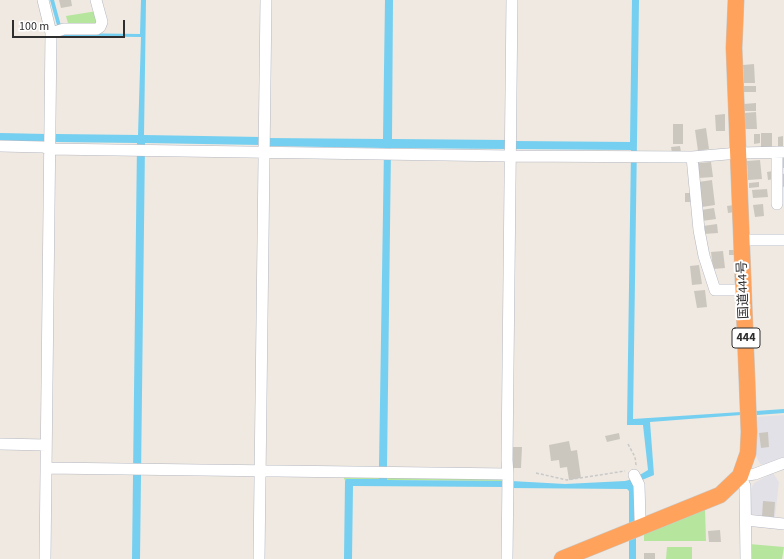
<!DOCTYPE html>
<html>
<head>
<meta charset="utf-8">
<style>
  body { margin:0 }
  #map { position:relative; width:784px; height:559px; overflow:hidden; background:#efe9e1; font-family:"Source Sans 3",sans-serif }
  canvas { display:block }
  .scale { position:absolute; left:12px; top:20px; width:113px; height:18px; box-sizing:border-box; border:2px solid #2e2e2e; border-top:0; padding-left:5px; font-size:12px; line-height:14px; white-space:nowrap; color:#2e2e2e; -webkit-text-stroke:3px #fff; paint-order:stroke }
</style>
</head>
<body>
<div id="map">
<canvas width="784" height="559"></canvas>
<div class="scale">100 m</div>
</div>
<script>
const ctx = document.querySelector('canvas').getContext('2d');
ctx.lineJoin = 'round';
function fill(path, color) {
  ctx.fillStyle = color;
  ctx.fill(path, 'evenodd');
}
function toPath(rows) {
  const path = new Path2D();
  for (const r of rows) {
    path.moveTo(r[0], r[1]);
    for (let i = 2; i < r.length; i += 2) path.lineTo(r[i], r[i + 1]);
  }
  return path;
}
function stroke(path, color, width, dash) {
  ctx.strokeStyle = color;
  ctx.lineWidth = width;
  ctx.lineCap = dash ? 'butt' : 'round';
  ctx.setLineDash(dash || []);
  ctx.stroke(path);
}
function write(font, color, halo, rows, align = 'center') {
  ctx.font = font + ' "Source Sans 3","Noto Sans JP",sans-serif';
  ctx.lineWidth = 4;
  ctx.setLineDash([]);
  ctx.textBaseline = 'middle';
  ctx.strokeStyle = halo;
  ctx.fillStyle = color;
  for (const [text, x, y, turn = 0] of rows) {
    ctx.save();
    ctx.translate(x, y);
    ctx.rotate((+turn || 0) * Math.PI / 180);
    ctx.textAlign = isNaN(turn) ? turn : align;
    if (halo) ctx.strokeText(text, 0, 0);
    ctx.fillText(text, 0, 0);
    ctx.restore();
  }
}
fill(toPath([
  [784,415,784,458,770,466,760,464,756,456,756,417],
  [773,473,779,482,775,517,749,514,750,490,754,483]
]), '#e3e1e8');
fill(toPath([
  [97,11,97,27,69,27,66,16],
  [379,475,379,479,346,479,345,481,343,476],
  [387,475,503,477,504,481,387,480],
  [705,509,706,541,644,541,644,534],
  [749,544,784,547,782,559,749,559],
  [667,547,692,547,692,559,666,559]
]), '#b6e59e');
fill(toPath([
  [50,0,54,0,63,33,140,34,141,0,146,0,144,135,261,137,261,145,145,143,140,559,132,559,137,143,55,142,55,138,56,134,138,135,141,37,60,36],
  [385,0,393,0,392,139,507,140,507,149,391,148,387,467,379,467,384,148,267,146,267,138,383,139],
  [632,0,639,0,633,419,741,412,741,415,650,422,654,475,642,480,636,523,629,526,629,491,627,489,511,488,511,481,565,484,625,481,633,479,648,470,643,425,627,425,631,150,513,149,514,141,630,142],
  [0,133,46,134,46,142,0,141],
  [784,409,784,413,757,415,756,411],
  [379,475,387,475,387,480,504,481,504,487,353,486,352,559,344,559,345,481,346,479,379,479],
  [636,536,636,559,629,559,629,539]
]), '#75cff0');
fill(toPath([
  [59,0,71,0,72,6,61,8],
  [754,64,755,83,744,83,743,65],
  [744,86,756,86,756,92,744,92],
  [756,103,756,111,744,111,744,104],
  [756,112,757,129,745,129,744,113],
  [725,114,725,131,716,131,715,115],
  [673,124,683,124,683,144,673,144],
  [706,128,709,149,698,151,695,130],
  [761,133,772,133,772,149,761,149],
  [754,134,760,134,760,143,754,144],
  [783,136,783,147,778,147,778,137],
  [680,146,681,152,672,153,671,147],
  [779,158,784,158,784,168,779,168],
  [760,160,762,179,748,180,747,161],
  [711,162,713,177,699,178,698,163],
  [773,171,774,179,768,180,767,172],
  [781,173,784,174,784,187,781,186],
  [712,180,715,205,702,207,698,182],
  [759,182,759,187,749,188,749,183],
  [767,189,768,197,753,198,752,190],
  [685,193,692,193,692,202,685,202],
  [763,204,764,216,755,217,753,205],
  [734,205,735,212,728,213,727,206],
  [714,208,716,219,702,221,701,210],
  [717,224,718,233,704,234,703,226],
  [729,250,735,250,736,255,729,255],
  [723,251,725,268,713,269,711,252],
  [699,265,702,284,692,285,690,266],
  [705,290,707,307,697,308,694,291],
  [768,432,769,447,761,448,759,433],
  [619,433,620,439,607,442,605,436],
  [569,441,571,451,577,450,581,478,569,480,567,467,560,468,559,460,551,461,549,445],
  [513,447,522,447,521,468,512,468],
  [763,501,775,502,774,517,762,516],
  [720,530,721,542,709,542,708,531],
  [644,553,655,553,655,559,644,559]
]), '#cbc7bf');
const minor = toPath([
  [43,0,51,33,45,559],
  [51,33,64,29,97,29,100,27,102,22,96,0],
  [0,146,43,147,50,149,510,156,692,157,739,153,784,152],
  [777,152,777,204],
  [692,157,699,230,704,256,715,290,744,290],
  [742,240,784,240],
  [0,444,46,445],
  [47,468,508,474,507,559],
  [508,474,507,460,512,0],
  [634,475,639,485,640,519,642,526],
  [746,520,784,524],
  [259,559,266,0],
  [746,559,745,486,740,476,755,474,784,463]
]);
const highway = toPath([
  [562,559,720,495,740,476,748,453,749,432,734,48,736,0]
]);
stroke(minor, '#b4b7c1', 12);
stroke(highway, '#c9c9c9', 17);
stroke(toPath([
  [628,444,635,457,636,465,635,467],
  [536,473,567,480,625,471]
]), '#c9c9c9', 1.5, [3, 2]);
stroke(minor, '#fff', 11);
stroke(highway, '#ffa35c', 16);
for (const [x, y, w] of [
  [746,338,28]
]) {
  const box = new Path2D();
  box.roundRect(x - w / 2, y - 10, w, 20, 3);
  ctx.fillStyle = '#fff';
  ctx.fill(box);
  stroke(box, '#2e2e2e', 1);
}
write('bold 12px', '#2e2e2e', null, [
  ["444",746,338]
]);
write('13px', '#2e2e2e', '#fff', [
  ["国道444号",744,290,-92]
]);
</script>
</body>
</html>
